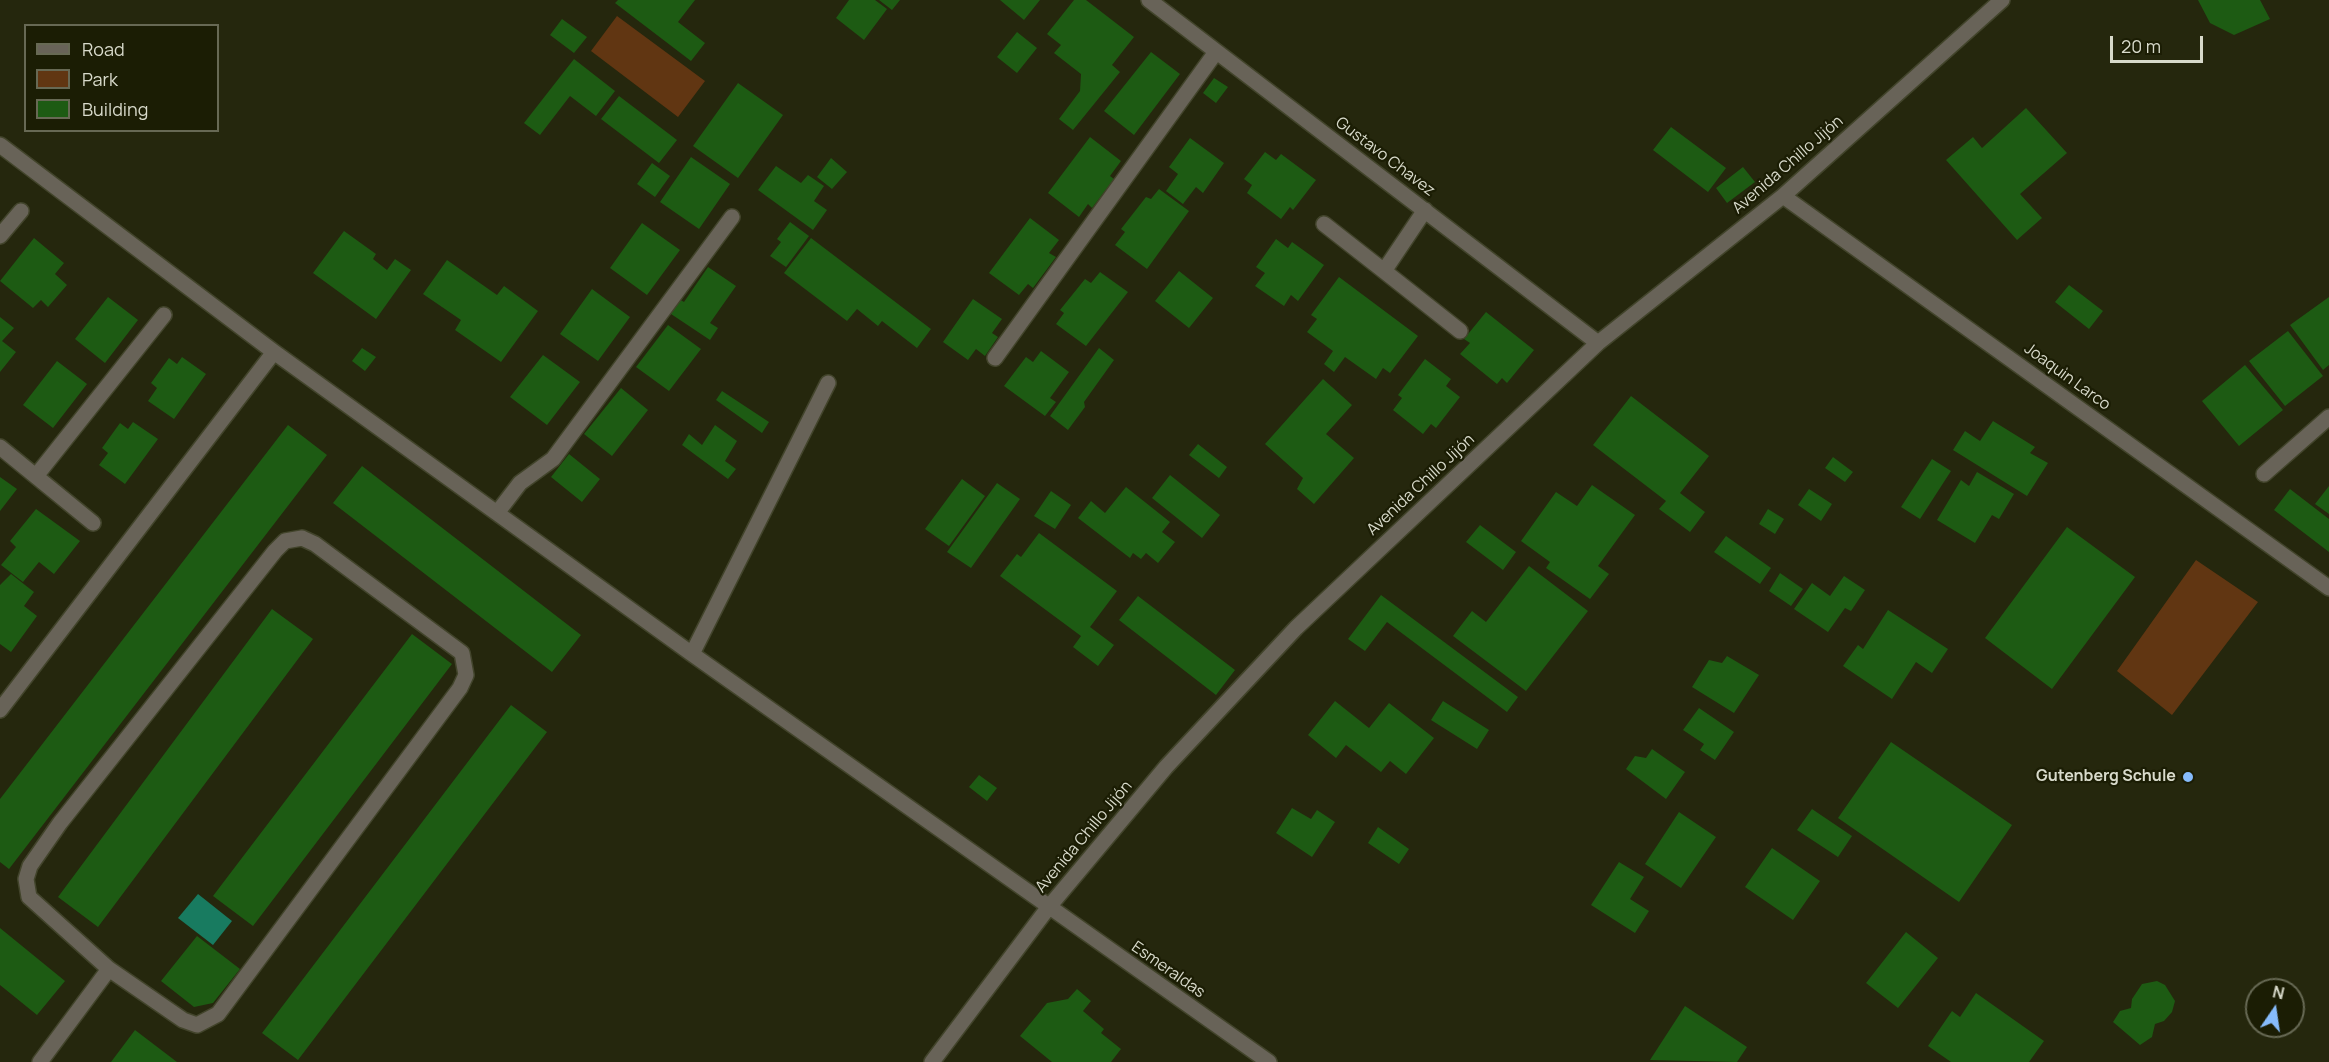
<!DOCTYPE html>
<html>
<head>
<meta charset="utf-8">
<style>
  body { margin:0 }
  #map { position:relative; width:2329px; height:1062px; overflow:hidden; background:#25270d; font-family:Manrope,sans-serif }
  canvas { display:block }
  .legend { position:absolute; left:24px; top:24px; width:195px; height:108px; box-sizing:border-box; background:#1b1d04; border:2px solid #676954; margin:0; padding:8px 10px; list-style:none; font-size:18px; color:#d8dacb }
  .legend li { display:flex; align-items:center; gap:12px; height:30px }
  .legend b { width:30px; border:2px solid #676954 }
  .north { position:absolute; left:2245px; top:978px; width:60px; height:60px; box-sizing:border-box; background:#1b1d04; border:2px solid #676954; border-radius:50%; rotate:13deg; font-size:16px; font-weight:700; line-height:24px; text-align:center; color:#d8dacb }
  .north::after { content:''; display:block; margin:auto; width:21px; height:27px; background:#86bbfb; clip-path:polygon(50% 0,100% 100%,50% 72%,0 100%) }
  .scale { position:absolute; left:2110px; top:36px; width:93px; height:27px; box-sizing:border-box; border:3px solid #d8dacb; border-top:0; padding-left:8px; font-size:18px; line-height:21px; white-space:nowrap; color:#d8dacb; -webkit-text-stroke:4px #1b1d04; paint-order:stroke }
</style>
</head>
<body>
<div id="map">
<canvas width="2329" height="1062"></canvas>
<ul class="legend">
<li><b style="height:8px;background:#686358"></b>Road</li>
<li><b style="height:16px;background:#613612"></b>Park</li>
<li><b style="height:16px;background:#1d5b13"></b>Building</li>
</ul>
<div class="north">N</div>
<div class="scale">20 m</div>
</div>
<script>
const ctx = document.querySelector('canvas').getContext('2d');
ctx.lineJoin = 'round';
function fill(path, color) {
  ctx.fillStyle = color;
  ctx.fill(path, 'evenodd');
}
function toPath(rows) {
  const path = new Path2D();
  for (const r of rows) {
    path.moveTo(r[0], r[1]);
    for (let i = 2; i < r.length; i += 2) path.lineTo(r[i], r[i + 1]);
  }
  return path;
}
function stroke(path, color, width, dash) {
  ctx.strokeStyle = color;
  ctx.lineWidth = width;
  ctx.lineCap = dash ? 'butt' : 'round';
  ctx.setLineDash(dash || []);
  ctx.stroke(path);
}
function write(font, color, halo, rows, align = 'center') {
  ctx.font = font + ' Manrope,sans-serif';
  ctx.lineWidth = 4.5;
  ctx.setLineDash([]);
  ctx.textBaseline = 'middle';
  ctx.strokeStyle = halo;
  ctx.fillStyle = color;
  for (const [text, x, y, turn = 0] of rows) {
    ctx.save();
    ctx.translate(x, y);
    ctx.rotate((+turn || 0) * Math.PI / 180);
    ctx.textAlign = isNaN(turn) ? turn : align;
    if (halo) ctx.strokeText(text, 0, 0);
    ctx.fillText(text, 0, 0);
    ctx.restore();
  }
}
fill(toPath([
  [617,16,705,81,678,117,591,51],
  [2196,560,2258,602,2172,715,2117,671]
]), '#613612');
fill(toPath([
  [198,894,232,921,213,945,178,918]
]), '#187b60');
fill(toPath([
  [618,0,695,0,678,22,705,43,691,61,615,3],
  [849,0,875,0,887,9,864,40,836,18],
  [879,0,900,0,892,10],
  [1000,0,1040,0,1024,20],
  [1074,0,1086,0,1134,37,1112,65,1120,72,1073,130,1059,119,1080,91,1081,74,1054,53,1061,45,1047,34],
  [2198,0,2260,0,2270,19,2234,35,2210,23],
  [562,19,587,37,574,53,550,35],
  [1017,32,1037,48,1017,73,997,57],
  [1151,52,1180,74,1134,135,1104,111],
  [574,59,615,91,596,116,570,96,540,135,524,123],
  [1214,78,1228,87,1216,103,1203,93],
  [738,83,783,115,738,178,693,146],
  [619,96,677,140,659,163,601,119],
  [2026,108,2067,153,2020,194,2042,218,2017,240,1946,160,1973,137,1982,148],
  [1671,127,1726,168,1708,192,1653,150],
  [1090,137,1121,161,1110,176,1114,179,1092,208,1088,204,1079,217,1048,193],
  [1190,138,1224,163,1203,193,1196,187,1183,204,1166,191,1178,174,1169,167],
  [1265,152,1276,160,1281,154,1316,180,1293,210,1290,207,1281,219,1247,193,1252,185,1244,179],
  [691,157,730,184,699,229,660,202],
  [831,158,847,172,832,189,817,177],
  [652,163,670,176,655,197,637,184],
  [776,166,801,183,808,175,824,186,814,201,827,210,813,230,758,190],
  [1743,167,1755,182,1727,203,1716,188],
  [1159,189,1189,211,1147,269,1115,245,1125,232,1121,229,1146,197,1151,199],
  [1030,218,1059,240,1049,253,1056,257,1033,288,1028,284,1019,295,989,273],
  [790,222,809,236,786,267,770,256,781,242,777,239],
  [642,223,680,250,647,295,610,268],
  [344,231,376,254,373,259,387,270,395,259,411,270,376,319,313,273],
  [34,238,64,263,55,274,67,285,48,307,41,300,33,308,0,281],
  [811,238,931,329,917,348,882,321,878,326,857,309,847,321,784,273],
  [1276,239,1288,248,1292,242,1324,265,1298,301,1291,295,1284,306,1255,286,1265,273,1256,267],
  [447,260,497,295,504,286,538,311,501,362,455,330,461,320,423,294],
  [708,267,736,286,710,323,718,328,710,340,668,312,677,298,684,302],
  [1179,271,1213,298,1189,328,1155,301],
  [1100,272,1128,292,1086,346,1056,324,1064,313,1060,310,1085,279,1091,283],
  [1339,277,1418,336,1390,373,1383,368,1376,379,1345,357,1334,372,1324,364,1333,351,1307,332,1317,319,1311,315],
  [2069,285,2103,311,2089,329,2055,302],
  [592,289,630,317,598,361,560,334],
  [108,297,138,320,105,363,75,339],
  [2329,297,2329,365,2323,370,2290,325],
  [973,299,1002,319,992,333,998,337,985,356,976,349,968,360,943,342],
  [1486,312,1534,350,1507,383,1502,378,1497,384,1460,354,1470,343,1464,339],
  [0,317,14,328,2,341,16,352,0,372],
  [668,325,701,349,669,391,636,367],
  [2288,331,2323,376,2285,406,2249,361],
  [362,348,376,357,365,371,352,361],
  [1099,348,1114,360,1084,402,1085,407,1068,430,1050,416],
  [1041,351,1069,372,1050,398,1056,402,1045,416,1004,386,1026,357,1033,362],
  [543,355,580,382,547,425,510,397],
  [182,357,206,374,174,419,148,401,157,388,151,383,169,358,177,364],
  [1425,359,1451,379,1446,386,1460,397,1436,428,1431,424,1423,434,1393,410,1402,398,1398,395],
  [57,361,87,384,53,428,23,405],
  [2245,365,2283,410,2239,446,2202,401],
  [1323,379,1352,405,1326,434,1354,458,1314,504,1297,489,1303,478,1265,444],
  [621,388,648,410,612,456,584,434],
  [722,391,769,422,762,433,716,400],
  [1631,396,1709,456,1680,493,1705,512,1690,532,1659,509,1666,501,1593,445],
  [1993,421,2035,447,2030,453,2048,463,2027,496,1953,450,1965,431,1980,441],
  [133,422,158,439,125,484,99,465,108,453,102,448,120,423,128,429],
  [288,425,327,455,9,869,0,862,0,799],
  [715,425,737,441,725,461,736,469,728,479,682,445,689,434,702,445],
  [1198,444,1227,467,1219,478,1189,455],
  [569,454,600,479,582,502,551,477],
  [1833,457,1853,472,1845,482,1825,468],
  [1932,459,1951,471,1920,519,1901,507],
  [362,466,581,635,552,672,333,503],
  [1977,472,2014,494,1999,519,1992,515,1975,543,1937,520,1961,480,1969,486],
  [1170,475,1220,515,1202,538,1152,498],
  [0,477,17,489,0,511],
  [962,479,985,496,949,546,925,529],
  [997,483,1020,499,971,568,947,552],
  [1592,485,1635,515,1598,566,1609,574,1590,599,1546,568,1550,562,1521,541,1556,492,1577,506],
  [2329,486,2329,514,2315,504],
  [1126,487,1170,522,1162,532,1175,542,1158,563,1146,553,1141,559,1133,553,1130,558,1078,518,1091,501,1105,513],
  [1809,489,1832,504,1821,521,1798,505],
  [2290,489,2329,519,2329,552,2274,510],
  [1051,491,1071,505,1055,529,1034,516],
  [36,509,80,541,54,574,39,562,23,582,1,565,16,547,10,541],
  [1768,509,1784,519,1775,534,1759,524],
  [1480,525,1516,552,1503,570,1466,542],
  [2067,527,2135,577,2052,689,1985,638],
  [1039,533,1117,591,1090,627,1114,645,1098,666,1073,647,1081,636,1000,576,1017,554,1021,557],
  [1726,536,1771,568,1760,584,1714,552],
  [1529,566,1588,611,1526,691,1453,636,1472,611,1486,622],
  [1780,573,1803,589,1791,606,1769,591],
  [11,574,34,592,24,606,37,616,11,652,0,644,0,585],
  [1844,576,1865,590,1851,611,1845,608,1828,632,1794,609,1812,583,1830,596],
  [1381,595,1518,697,1507,712,1387,622,1365,651,1348,639],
  [1138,596,1235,670,1216,695,1119,620],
  [272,609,313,639,98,927,58,897],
  [1888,610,1948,649,1932,673,1916,662,1892,699,1843,666,1858,645,1863,649],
  [412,634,452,664,253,926,213,896],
  [1727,656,1759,675,1734,713,1692,687,1709,660,1722,663],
  [1335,701,1369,728,1389,703,1434,738,1406,774,1390,761,1381,772,1346,745,1336,758,1308,735],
  [1443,701,1489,730,1477,749,1431,720],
  [511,705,547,732,298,1060,262,1033],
  [1699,708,1734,732,1715,760,1700,750,1704,744,1683,730],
  [1891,742,2012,825,1959,902,1838,818],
  [1652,749,1685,772,1666,799,1626,769,1635,756,1646,758],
  [979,775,997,788,987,801,969,787],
  [1292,808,1311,819,1317,810,1335,822,1312,857,1276,833],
  [1812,809,1852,836,1838,857,1797,830],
  [1679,812,1716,837,1681,888,1645,864],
  [1378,827,1409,849,1399,864,1368,843],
  [1772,848,1820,881,1793,920,1745,887],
  [1619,862,1644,877,1630,899,1649,911,1635,933,1591,905],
  [0,928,65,981,37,1015,0,985],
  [1906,932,1938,958,1898,1008,1866,983],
  [197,936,240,969,213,1003,194,1007,161,981],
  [2157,981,2165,985,2175,1001,2172,1012,2164,1021,2155,1024,2152,1037,2140,1045,2113,1022,2120,1011,2131,1008,2132,999,2142,984],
  [1077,989,1091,1001,1083,1011,1104,1029,1101,1033,1121,1049,1111,1062,1052,1062,1020,1036,1047,1003,1068,999],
  [1976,993,2044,1041,2029,1062,1951,1062,1928,1046,1952,1011,1960,1017],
  [1685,1006,1747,1047,1737,1062,1650,1060],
  [135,1030,177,1062,111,1062]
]), '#1d5b13');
const minor = toPath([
  [1149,0,1598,343],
  [0,145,274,352,692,654,1269,1062],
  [1783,196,2329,588],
  [1324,224,1384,271,1425,210],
  [0,236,21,211],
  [1384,271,1460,331],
  [995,358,1216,52],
  [0,447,93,523],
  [2264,474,2329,417],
  [36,476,164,315],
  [497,513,520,483,553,459,732,217],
  [302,538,315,544,462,653,466,675,460,688,218,1014,197,1025,183,1020,109,969,29,897,26,879,30,866,60,823,275,551,285,541,302,538],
  [692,654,828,383],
  [0,710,274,352],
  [40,1062,109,969],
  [932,1062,1048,908,1166,767,1296,628,1598,343,1783,196,2002,0]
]);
stroke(minor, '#42442b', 18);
stroke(minor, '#686358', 15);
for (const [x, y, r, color] of [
  [2188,777,6,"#86bbfb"]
]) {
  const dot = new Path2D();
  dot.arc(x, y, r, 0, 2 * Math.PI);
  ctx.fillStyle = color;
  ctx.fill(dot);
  stroke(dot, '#1b1d04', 2);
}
write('16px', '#d8dacb', '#1b1d04', [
  ["Gustavo Chavez",1385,157,37],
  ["Avenida Chillo Jijón",1788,165,-41],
  ["Joaquìn Larco",2067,377,36],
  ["Avenida Chillo Jijón",1421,485,-43],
  ["Avenida Chillo Jijón",1084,837,-50],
  ["Esmeraldas",1168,970,35]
]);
write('bold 16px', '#d8dacb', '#1b1d04', [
  ["Gutenberg Schule",2176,777]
], 'right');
</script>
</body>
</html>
